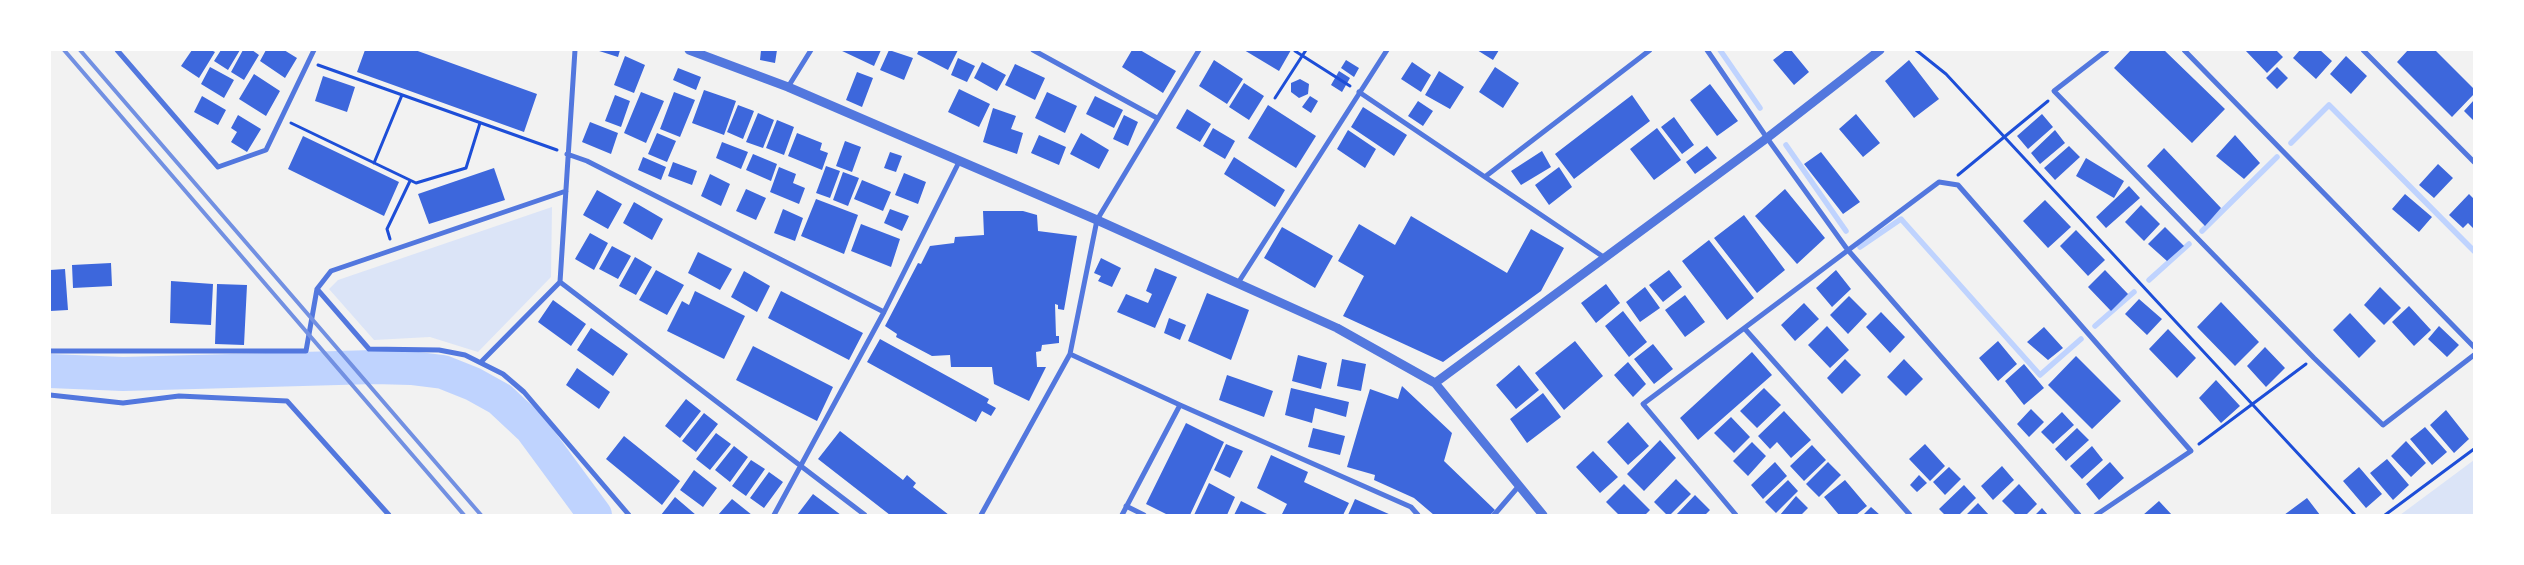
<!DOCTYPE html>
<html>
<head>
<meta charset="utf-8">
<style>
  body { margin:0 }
  #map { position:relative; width:2524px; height:565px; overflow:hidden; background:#f2f2f2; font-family:Roboto,sans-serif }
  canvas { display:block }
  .frame { position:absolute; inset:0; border:51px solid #fff; pointer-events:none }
</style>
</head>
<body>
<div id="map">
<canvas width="2524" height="565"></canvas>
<div class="frame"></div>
</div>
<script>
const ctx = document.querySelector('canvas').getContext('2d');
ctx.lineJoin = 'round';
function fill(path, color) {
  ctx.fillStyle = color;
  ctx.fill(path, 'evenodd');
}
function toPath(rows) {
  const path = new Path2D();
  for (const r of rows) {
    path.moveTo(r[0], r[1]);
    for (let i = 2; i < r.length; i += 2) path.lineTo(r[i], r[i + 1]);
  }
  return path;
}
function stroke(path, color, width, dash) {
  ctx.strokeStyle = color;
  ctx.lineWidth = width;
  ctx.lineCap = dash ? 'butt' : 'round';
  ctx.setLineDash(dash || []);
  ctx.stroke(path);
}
fill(toPath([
  [552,207,551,277,478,352,430,337,374,340,329,289,338,280],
  [2474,460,2474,515,2400,515]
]), '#dbe4f7');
stroke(toPath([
  [1720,50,1760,108],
  [2291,143,2329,105,2474,251],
  [1786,145,1846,231],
  [2202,231,2277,157],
  [1860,247,1901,219,2040,375,2081,339],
  [2149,280,2189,244],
  [2095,326,2134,292]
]), '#bfd3fe', 5.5);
stroke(toPath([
  [50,371,123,374,374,367,411,368,443,372,473,384,500,399,531,428,595,515]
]), '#bfd3fe', 34);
fill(toPath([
  [192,50,211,50,215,52,199,78,181,66],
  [221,50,240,50,228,70,214,61],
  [243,50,252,50,259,55,244,80,231,72],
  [266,50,284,50,297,58,285,78,260,61],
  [365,50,415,50,537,94,524,132,357,72],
  [596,50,620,50,618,57],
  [761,50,777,50,775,63,760,60],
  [840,50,881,50,874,66],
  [889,50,913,58,904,80,880,70],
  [919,50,958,50,948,70,917,54],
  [1132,50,1140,50,1176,71,1163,93,1122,67],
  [1244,50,1291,50,1279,71],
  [1477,50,1499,50,1493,60],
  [1786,50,1791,50,1809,72,1794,85,1773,60],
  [2131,50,2164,50,2225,109,2192,143,2114,68],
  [2245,50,2276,50,2283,57,2267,73],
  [2300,50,2320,50,2332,61,2316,79,2293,58],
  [2408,50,2435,50,2474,89,2474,94,2452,117,2397,62],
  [625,56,645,65,634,93,614,85],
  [2346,56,2367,76,2351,94,2330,74],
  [958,58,975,66,967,82,951,75],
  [1214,60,1243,79,1227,104,1199,86],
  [1346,60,1359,68,1354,77,1341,68],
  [1909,60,1939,99,1914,118,1885,81],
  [982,62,1006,75,997,91,974,78],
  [1412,62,1431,75,1421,92,1401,79],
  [1015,64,1045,78,1035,100,1005,85],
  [210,67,234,80,224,98,201,84],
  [1495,67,1519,83,1503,108,1479,92],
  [2277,67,2288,78,2277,89,2266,78],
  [678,68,701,77,696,90,673,80],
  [1339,71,1350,78,1342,92,1331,85],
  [1439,71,1464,87,1450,109,1425,95],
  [857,72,873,78,862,107,846,100],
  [254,74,280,91,266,116,239,99],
  [323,76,355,87,347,112,315,101],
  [1300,79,1309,84,1308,94,1299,98,1291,92,1291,83],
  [1244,83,1264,96,1249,120,1229,107],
  [1710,84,1738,121,1717,136,1690,100],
  [959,89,990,104,979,127,948,112],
  [704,90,736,101,724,135,692,123],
  [641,92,664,101,646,143,624,133],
  [674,92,695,100,680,137,660,129],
  [1047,92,1077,106,1065,133,1035,118],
  [615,95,630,101,621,127,605,121],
  [1632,95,1650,121,1574,179,1555,154],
  [202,96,226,110,218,125,194,112],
  [1095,96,1123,110,1114,128,1086,114],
  [1310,96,1318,101,1311,113,1302,107],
  [2474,100,2474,121,2464,111],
  [1418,101,1433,111,1423,126,1408,116],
  [738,105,754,111,743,139,727,132],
  [1268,105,1316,136,1296,168,1248,138],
  [1363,107,1407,135,1394,156,1351,127],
  [993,108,1016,116,1011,129,1023,133,1017,154,983,142],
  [1187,109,1211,124,1200,142,1176,128],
  [758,113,774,120,763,148,746,142],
  [1856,114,1880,143,1863,157,1839,129],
  [2042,114,2053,127,2028,149,2017,136],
  [238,115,261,129,247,152,231,142,237,132,231,128],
  [1124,115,1138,122,1128,146,1113,139],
  [1674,117,1694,145,1682,154,1661,127],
  [777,120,794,127,784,155,766,148],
  [590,122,618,133,611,154,582,142],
  [1213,128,1235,141,1225,159,1203,146],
  [1657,128,1681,160,1654,180,1630,149],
  [1348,130,1376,149,1365,168,1337,149],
  [2055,130,2065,143,2040,164,2031,153],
  [657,133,676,141,667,162,648,154],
  [797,133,822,143,820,150,828,153,822,170,788,156],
  [1081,133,1109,150,1099,169,1070,154],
  [1039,135,1066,147,1059,165,1031,153],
  [2235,135,2260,163,2244,179,2216,156],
  [303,136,399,182,384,216,288,169],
  [845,141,861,147,852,172,836,166],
  [722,142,748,152,741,169,716,158],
  [1707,146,1717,158,1695,174,1686,162],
  [2069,146,2080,157,2055,180,2044,168],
  [2164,148,2221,208,2205,226,2147,166],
  [1542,151,1551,167,1521,185,1511,171],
  [890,152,902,156,896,172,884,168],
  [1821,152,1860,202,1843,214,1804,164],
  [753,154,777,164,771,181,746,170],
  [643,157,666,167,661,180,638,170],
  [1234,157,1285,190,1275,207,1224,174],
  [2086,158,2124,181,2114,198,2076,176],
  [673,162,697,171,692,185,668,176],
  [2438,164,2453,178,2434,198,2419,185],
  [826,166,840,171,830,198,816,193],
  [779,167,796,174,793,183,805,188,799,204,770,192],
  [1559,167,1572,187,1549,205,1535,185],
  [494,168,505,200,429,224,418,194],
  [843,172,859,178,848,206,833,200],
  [904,173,926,182,918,204,895,195],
  [710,174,730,184,721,206,701,196],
  [862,180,891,192,883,211,854,199],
  [2129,186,2140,198,2106,228,2096,217],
  [746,189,766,198,756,220,736,211],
  [1785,189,1825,238,1797,264,1755,216],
  [597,190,622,204,608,229,583,215],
  [2405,194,2432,217,2419,232,2392,209],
  [2469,194,2474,199,2474,229,2468,223,2463,228,2449,215],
  [816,199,858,215,844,254,801,236],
  [2045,200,2071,227,2048,248,2023,221],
  [634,202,663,219,652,240,623,223],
  [2141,205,2160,224,2144,241,2125,222],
  [783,209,803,218,795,241,774,233],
  [890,209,909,216,902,231,884,223],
  [983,211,1023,211,1037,215,1038,231,1077,236,1064,310,1058,309,1058,305,1055,304,1056,336,1059,336,1059,343,1042,345,1041,351,1036,352,1037,367,1046,367,1029,401,994,384,992,367,951,367,950,355,932,356,896,337,897,334,885,326,918,263,921,264,930,246,954,243,955,237,984,235],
  [1744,215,1785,270,1757,293,1714,238],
  [1411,216,1507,273,1531,229,1564,248,1541,291,1443,362,1343,316,1364,276,1338,261,1359,224,1395,245],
  [861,224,900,239,891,267,851,251],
  [1282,227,1333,256,1315,288,1264,258],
  [2165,227,2184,246,2167,261,2148,244],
  [2076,230,2105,260,2088,276,2060,246],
  [590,233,608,243,594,270,575,259],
  [1709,240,1754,298,1727,320,1682,261],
  [612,246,631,256,618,279,599,269],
  [698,252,732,269,720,290,688,273],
  [635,257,652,267,636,295,619,286],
  [1101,258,1121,268,1112,287,1098,281,1101,276,1094,273],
  [111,263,112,286,73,288,72,265],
  [1155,268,1177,277,1155,328,1117,312,1126,294,1148,303,1152,294,1146,291],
  [65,269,68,310,50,311,50,270],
  [656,270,684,285,667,315,639,300],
  [1669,270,1682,287,1663,302,1649,285],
  [1836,270,1851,289,1832,307,1816,288],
  [2105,270,2128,294,2111,311,2088,287],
  [744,271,770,286,757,312,731,297],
  [171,281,213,284,211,325,170,323],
  [217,284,247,285,244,345,215,344],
  [1606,284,1620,303,1596,323,1581,303],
  [1645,287,1660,308,1640,322,1626,302],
  [2380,287,2401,308,2384,325,2364,305],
  [695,291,745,316,724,359,667,331,682,301,689,305],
  [781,291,863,333,849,360,768,318],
  [1207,293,1249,310,1231,360,1188,341],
  [1685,295,1705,322,1685,337,1665,310],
  [1849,296,1867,314,1848,334,1830,315],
  [2139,299,2162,319,2147,335,2125,314],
  [553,300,586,324,571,346,538,322],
  [2221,302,2259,342,2235,366,2197,327],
  [1804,303,1819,319,1795,341,1781,325],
  [2409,306,2431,330,2414,346,2392,322],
  [1623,311,1647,342,1629,357,1605,326],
  [1881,312,1905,337,1890,353,1866,327],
  [2350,313,2376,341,2359,358,2333,330],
  [1169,318,1186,325,1180,340,1164,333],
  [1827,326,1849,350,1830,368,1808,345],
  [2439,326,2459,345,2447,357,2428,339],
  [2044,327,2063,348,2048,360,2027,342],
  [591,328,628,354,613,376,577,350],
  [2168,329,2196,358,2177,378,2149,349],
  [880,339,989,399,987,403,996,408,991,416,982,411,976,422,867,362],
  [1575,341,1603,376,1564,410,1535,373],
  [1998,341,2017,364,1998,381,1979,358],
  [1653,344,1673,369,1654,384,1634,359],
  [753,346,833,387,817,421,736,380],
  [2265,347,2285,368,2266,387,2247,366],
  [1752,352,1772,375,1698,440,1680,418],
  [1298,355,1327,363,1321,389,1292,381],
  [2076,356,2121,401,2092,429,2048,385],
  [1342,359,1366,364,1361,391,1337,386],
  [1845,359,1861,375,1842,394,1827,378],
  [1904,359,1923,379,1906,396,1887,377],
  [1628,362,1646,384,1633,397,1614,375],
  [2024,364,2044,388,2024,405,2005,381],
  [1519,365,1539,390,1516,409,1496,385],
  [577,368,610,392,599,409,566,385],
  [1227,375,1273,391,1264,417,1219,400],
  [2216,380,2240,406,2221,423,2199,398],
  [1402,386,1452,433,1444,461,1495,510,1490,515,1434,515,1414,498,1374,480,1375,475,1347,467,1370,389,1398,399],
  [1291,388,1349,402,1346,417,1315,408,1312,423,1285,415],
  [1764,388,1781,405,1757,428,1740,411],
  [1543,393,1561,417,1527,443,1510,419],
  [686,399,701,411,680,438,665,426],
  [2031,409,2044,422,2029,437,2017,424],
  [2446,410,2469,439,2454,453,2430,425],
  [1784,411,1811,440,1791,458,1777,442,1770,449,1758,436],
  [2062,412,2074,425,2053,444,2041,432],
  [704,413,718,424,696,452,682,441],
  [1731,417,1750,437,1734,453,1714,433],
  [1628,422,1649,446,1628,465,1607,442],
  [1186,423,1224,442,1190,515,1168,515,1146,504],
  [2425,427,2447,452,2432,465,2410,439],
  [1313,428,1345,436,1340,455,1308,447],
  [2077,428,2089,440,2066,461,2055,449],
  [840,431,903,480,907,475,916,483,913,487,949,515,890,515,818,459],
  [716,433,731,444,710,470,696,459],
  [624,436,680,481,662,505,606,459],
  [1660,440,1676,458,1644,491,1627,474],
  [2406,441,2426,463,2411,477,2391,456],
  [1752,442,1766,456,1748,476,1733,461],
  [1226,444,1243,451,1230,478,1214,470],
  [1925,444,1945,466,1930,481,1909,459],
  [1812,445,1826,460,1804,481,1790,466],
  [734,446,748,457,730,482,715,470],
  [2092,446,2103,460,2082,479,2070,466],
  [1593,451,1618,477,1600,493,1576,467],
  [1271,455,1308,472,1304,482,1349,503,1343,515,1282,514,1287,504,1257,488],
  [2387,459,2409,485,2393,500,2370,473],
  [751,460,765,469,746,496,732,486],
  [1775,462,1787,476,1763,499,1751,485],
  [1828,462,1841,475,1819,497,1806,484],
  [2110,462,2124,478,2099,500,2086,484],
  [2002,466,2014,480,1993,500,1981,486],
  [1949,467,1961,479,1945,495,1933,482],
  [2359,467,2382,494,2366,508,2343,481],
  [694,470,717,488,703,507,680,490],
  [769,472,783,482,764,508,750,498],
  [1919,475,1927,483,1917,492,1910,485],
  [1676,479,1691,494,1670,515,1667,515,1654,502],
  [1788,480,1798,491,1776,513,1765,502],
  [1845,480,1867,506,1856,515,1839,515,1824,497],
  [1209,483,1235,497,1227,515,1194,515],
  [1624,484,1650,510,1645,515,1619,515,1606,502],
  [2019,484,2037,504,2026,515,2016,515,2002,501],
  [1964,485,1976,498,1959,515,1945,515,1939,509],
  [813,494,841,515,797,515],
  [1695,495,1710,510,1705,515,1676,515],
  [1796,496,1808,508,1801,515,1780,515],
  [675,497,696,515,661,515],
  [2307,498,2320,515,2284,515],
  [732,499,752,515,718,515],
  [1355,499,1391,515,1348,515],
  [1241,501,1269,515,1234,515],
  [2159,501,2172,515,2143,515],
  [1978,503,1989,515,1966,515],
  [1871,507,1880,515,1863,515],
  [2042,508,2048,515,2035,515]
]), '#3d67dc');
stroke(toPath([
  [1916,50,1946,74,2355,515],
  [1295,51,1350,86],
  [318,65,557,150],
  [1275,98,1306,50],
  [291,123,416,183,466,168,480,123],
  [374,163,402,95],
  [1958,175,2048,101],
  [390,239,387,229,410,181],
  [2199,444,2306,364],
  [2385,515,2474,449]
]), '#1d4ed8', 3);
stroke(toPath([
  [117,50,218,167,266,150,314,50],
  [575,50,560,282,865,515],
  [1033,50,1157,118],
  [1707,50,1767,138,1847,249,2079,515],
  [2107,50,2054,91,2314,358,2383,425,2474,355],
  [2184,50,2474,347],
  [2363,50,2474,162],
  [788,87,811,50],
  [1359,92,1605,258],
  [567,154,587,161,884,312],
  [1486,176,1650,50],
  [1238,283,1387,50],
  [317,289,369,349,439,350,465,355,503,374,524,392,629,515],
  [1745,329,1910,515],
  [50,351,306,351,317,289,331,271,566,191],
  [1070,354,1180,405,1411,507,1418,515],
  [482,361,560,282],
  [50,395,123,403,179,396,287,401,389,515],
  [1126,506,1144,515],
  [774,515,884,312,959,162],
  [981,515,1070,354,1097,220,1199,50],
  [1122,515,1180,405],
  [1494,515,1518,487],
  [1736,515,1643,404,1939,182,1958,185,2191,451,2096,515]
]), '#5277de', 5);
stroke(toPath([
  [689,50,788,87,1097,220,1337,328,1435,383,1543,515],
  [1435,383,1767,138,1880,50]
]), '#5277de', 9);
stroke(toPath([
  [64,50,464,515],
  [80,50,481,515]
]), '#7290e2', 4);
</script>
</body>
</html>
